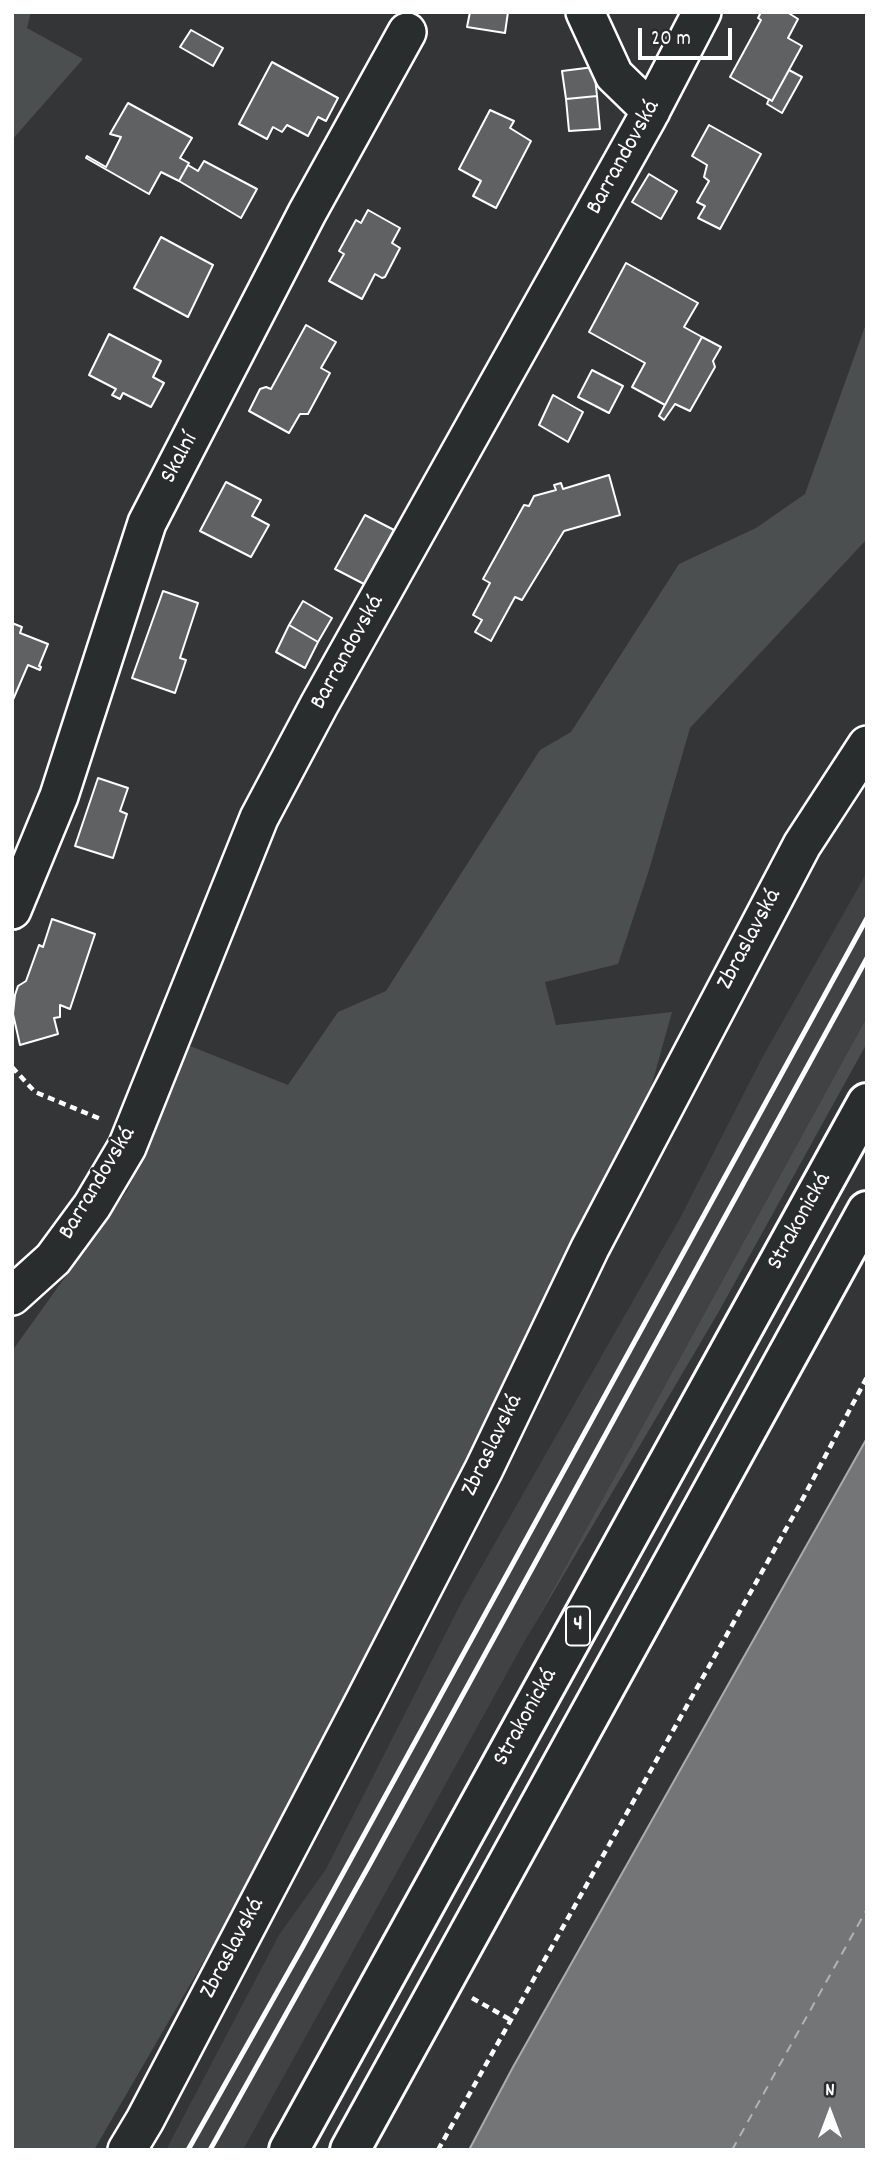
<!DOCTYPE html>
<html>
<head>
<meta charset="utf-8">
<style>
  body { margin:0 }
  #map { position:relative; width:879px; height:2162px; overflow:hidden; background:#333536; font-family:Dekko,sans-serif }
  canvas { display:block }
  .frame { position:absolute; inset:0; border:14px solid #fff; pointer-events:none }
  .north { position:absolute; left:795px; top:2078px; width:70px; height:70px; -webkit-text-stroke:5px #2a2d2e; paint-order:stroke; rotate:0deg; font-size:19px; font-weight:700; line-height:28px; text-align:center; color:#fff }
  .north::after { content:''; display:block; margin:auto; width:24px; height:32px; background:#fff; clip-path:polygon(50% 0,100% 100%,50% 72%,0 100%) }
  .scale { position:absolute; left:638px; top:28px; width:94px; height:32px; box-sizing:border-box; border:4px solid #fff; border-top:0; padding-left:9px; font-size:21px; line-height:24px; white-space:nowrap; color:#fff; -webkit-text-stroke:5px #2a2d2e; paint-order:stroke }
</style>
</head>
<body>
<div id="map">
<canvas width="879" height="2162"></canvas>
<div class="frame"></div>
<div class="north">N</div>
<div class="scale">20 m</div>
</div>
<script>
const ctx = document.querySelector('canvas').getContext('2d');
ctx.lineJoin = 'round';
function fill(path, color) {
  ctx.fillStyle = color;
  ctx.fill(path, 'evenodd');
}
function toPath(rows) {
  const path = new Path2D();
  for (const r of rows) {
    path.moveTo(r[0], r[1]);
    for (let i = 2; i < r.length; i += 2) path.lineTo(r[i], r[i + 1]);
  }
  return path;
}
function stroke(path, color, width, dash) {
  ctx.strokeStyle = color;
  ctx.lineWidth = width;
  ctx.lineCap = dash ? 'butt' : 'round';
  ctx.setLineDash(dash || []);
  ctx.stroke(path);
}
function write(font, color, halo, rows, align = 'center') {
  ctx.font = font + ' Dekko,sans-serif';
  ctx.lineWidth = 5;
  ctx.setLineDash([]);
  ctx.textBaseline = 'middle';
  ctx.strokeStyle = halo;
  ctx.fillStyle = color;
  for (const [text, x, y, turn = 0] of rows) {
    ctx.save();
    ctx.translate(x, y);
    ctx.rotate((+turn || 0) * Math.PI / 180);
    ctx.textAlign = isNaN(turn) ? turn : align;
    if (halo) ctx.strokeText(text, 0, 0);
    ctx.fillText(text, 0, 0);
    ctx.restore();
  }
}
fill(toPath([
  [867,872,867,1017,527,1637,243,2150,166,2150,279,1935,326,1869,462,1601,679,1220,762,1058]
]), '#404243');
fill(toPath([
  [12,12,31,12,27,28,83,59,12,140],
  [867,321,867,539,690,728,649,870,618,964,545,982,556,1025,672,1012,633,1152,270,1847,94,2150,12,2150,12,1351,127,1191,190,1046,288,1085,338,1012,386,991,540,750,571,732,679,564,756,528,805,494],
  [867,1017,867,1043,718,1313,527,1637]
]), '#4c4f50');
const water = toPath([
  [867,1438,867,2150,469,2150,513,2067,867,1438]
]);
fill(water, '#737576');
stroke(water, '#abacad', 2);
stroke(toPath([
  [732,2150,867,1909]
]), '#b2b3b4', 2, [9, 7]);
const building = toPath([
  [470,12,508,12,505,33,467,27,470,12],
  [761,12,787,12,798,19,788,38,802,46,772,101,730,77,761,20,758,18,761,12],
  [191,30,223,48,213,66,180,47,191,30],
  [272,62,338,98,326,121,318,117,308,136,287,125,282,132,273,127,267,139,239,124,272,62],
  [594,67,597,96,566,99,562,71,594,67],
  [789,70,802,77,782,113,767,104,769,99,772,101,789,70],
  [597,96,600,129,569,131,566,99,597,96],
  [128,103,192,138,180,158,189,163,179,181,161,172,149,194,86,158,87,156,106,167,121,137,110,134,128,103],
  [490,110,514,121,510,128,531,141,496,208,473,196,481,181,459,169,490,110],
  [709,125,761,154,720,229,698,218,705,206,697,202,709,181,704,177,707,165,692,156,709,125],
  [204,161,257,189,241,218,179,181,188,165,198,171,204,161],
  [649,174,677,191,661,219,632,202,649,174],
  [368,210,400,228,392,243,400,248,385,277,382,278,375,274,362,299,329,281,344,254,339,251,356,220,361,223,368,210],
  [161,237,213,265,188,317,134,288,161,237],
  [626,263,698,303,684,327,702,337,665,405,632,387,645,363,589,332,626,263],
  [306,325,336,342,321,368,330,373,308,414,300,414,289,433,249,411,260,389,266,387,271,389,306,325],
  [109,334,161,361,153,377,164,383,151,407,123,393,120,399,112,395,116,389,89,375,109,334],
  [702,337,721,347,713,361,715,367,690,411,675,404,664,420,659,416,702,337],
  [592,370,623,386,609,413,578,397,592,370],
  [553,395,583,412,568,442,539,425,553,395],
  [609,475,620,515,564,531,522,600,515,597,491,641,475,632,482,620,473,615,490,583,483,579,524,505,529,506,534,496,556,490,554,485,561,483,563,489,609,475],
  [226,482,261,500,252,516,269,525,251,557,200,531,226,482],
  [365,515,394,530,364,584,335,569,365,515],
  [163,591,198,603,180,658,186,660,175,693,132,678,163,591],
  [303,601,332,618,318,642,289,625,303,601],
  [12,623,22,627,20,633,48,644,39,666,41,667,40,670,28,665,12,702,12,623],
  [289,625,318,642,305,668,276,652,289,625],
  [98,778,128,788,120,811,127,814,113,858,75,846,98,778],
  [52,919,95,934,70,1009,60,1005,60,1017,54,1018,58,1034,20,1045,13,1014,15,995,18,986,26,981,39,945,43,947,52,919]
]);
fill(building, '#5f6162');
stroke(building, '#fff', 2);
const minor = toPath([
  [585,12,614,75,651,111],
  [12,910,59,796,147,523,307,213,407,32],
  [12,1296,53,1259,92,1206,127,1147,259,818,319,705,647,118,702,12],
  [127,2150,145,2120,365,1700,484,1469,590,1248,802,845,867,745]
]);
const major = toPath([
  [289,2150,867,1103],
  [350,2150,867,1211]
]);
stroke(minor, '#fff', 42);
stroke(major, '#fff', 44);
stroke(toPath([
  [12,1067,35,1092,103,1120],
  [472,1998,511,2020],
  [438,2150,800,1504,867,1377]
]), '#fff', 4.5, [7, 5]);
stroke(minor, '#2a2d2e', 37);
stroke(major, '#2a2d2e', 38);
stroke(toPath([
  [188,2150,302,1948,867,918],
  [210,2150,371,1862,867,958]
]), '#fff', 5);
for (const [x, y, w] of [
  [578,1626,24]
]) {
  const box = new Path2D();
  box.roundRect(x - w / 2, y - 19.5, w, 39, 5);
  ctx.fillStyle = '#2a2d2e';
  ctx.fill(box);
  stroke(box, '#fff', 2);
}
write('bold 23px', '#fff', null, [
  ["4",578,1626]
]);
write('24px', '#fff', '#2a2d2e', [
  ["Barrandovská",625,158,-61],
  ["Skalní",181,459,-62],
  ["Barrandovská",349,653,-61],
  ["Zbraslavská",751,940,-62],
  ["Barrandovská",99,1184,-59],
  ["Strakonická",801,1222,-61],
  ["Zbraslavská",494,1446,-64],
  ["Strakonická",527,1718,-61],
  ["Zbraslavská",234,1949,-62]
]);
</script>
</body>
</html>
